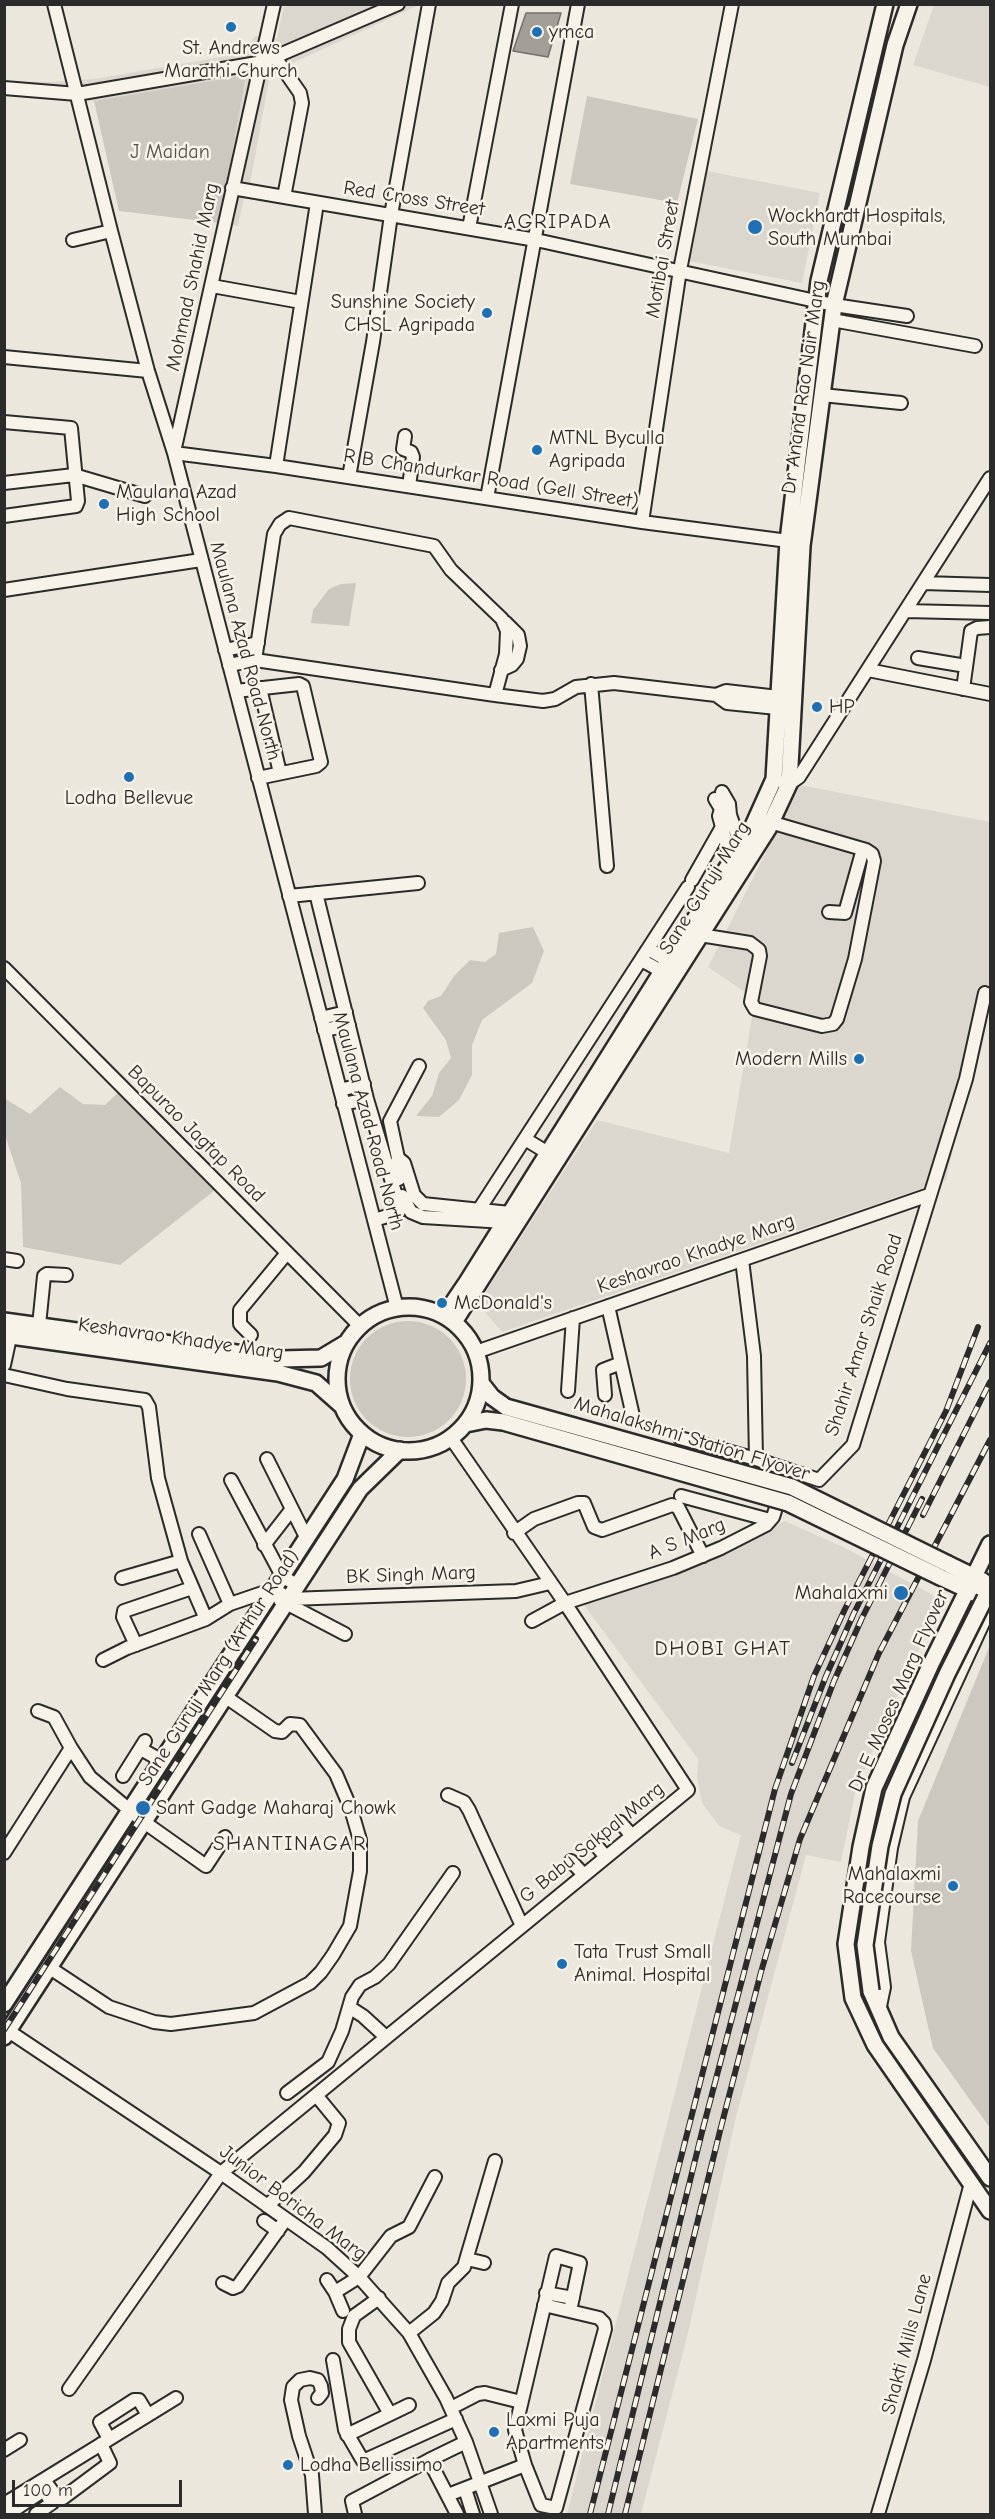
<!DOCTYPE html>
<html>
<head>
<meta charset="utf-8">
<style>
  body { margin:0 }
  #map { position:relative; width:995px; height:2519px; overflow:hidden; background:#ebe7dd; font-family:"Comic Neue",sans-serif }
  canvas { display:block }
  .frame { position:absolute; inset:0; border:6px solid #2b2b2b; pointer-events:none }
  .scale { position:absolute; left:12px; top:2480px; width:170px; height:27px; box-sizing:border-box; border:3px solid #2b2b2b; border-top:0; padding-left:8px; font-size:18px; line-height:21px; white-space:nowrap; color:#2b2b2b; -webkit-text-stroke:4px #f7f3e8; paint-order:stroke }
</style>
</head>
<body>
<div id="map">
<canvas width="995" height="2519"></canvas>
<div class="frame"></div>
<div class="scale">100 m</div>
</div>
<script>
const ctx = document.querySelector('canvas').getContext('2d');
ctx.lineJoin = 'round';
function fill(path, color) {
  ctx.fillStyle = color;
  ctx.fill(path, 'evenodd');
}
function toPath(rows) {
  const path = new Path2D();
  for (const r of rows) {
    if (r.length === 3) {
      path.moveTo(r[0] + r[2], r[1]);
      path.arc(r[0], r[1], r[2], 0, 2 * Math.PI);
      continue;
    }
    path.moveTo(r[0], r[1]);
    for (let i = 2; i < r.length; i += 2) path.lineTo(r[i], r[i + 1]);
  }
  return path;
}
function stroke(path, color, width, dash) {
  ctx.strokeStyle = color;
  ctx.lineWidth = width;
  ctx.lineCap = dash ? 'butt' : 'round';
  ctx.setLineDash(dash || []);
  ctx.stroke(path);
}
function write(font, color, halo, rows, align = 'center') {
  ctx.font = font + ' "Comic Neue",sans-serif';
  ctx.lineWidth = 5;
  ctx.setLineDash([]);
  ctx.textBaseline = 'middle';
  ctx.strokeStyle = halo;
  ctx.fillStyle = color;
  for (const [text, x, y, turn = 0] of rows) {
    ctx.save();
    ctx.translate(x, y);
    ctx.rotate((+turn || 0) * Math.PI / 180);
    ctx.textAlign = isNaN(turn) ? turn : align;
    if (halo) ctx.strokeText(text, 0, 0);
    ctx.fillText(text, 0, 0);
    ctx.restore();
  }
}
fill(toPath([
  [421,4,282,68,269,80,250,184,387,207,386,219,244,198,238,226,220,223,246,75,94,101,5,94,4,81,48,82,95,79,244,53,255,36,277,38,284,5],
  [934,5,990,5,990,87,913,65],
  [707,171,820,193,802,283,689,261],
  [800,785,990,822,990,987,946,1180,502,1332,478,1304,597,1120,729,1153,755,999,708,967],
  [785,1521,845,1548,933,1595,938,1610,882,1728,855,1793,841,1862,806,1855,736,2117,688,2333,641,2514,567,2514,741,1835,719,1826,702,1803,697,1777,698,1759,581,1601,703,1558]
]), '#dbd7ce');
fill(toPath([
  [246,75,220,223,119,211,94,101],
  [587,96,698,119,677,203,570,184],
  [356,583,349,626,311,623,313,610,329,589,341,584],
  [533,927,544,951,532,983,482,1020,472,1045,472,1075,459,1100,439,1117,416,1116,432,1096,439,1073,451,1058,446,1040,423,1008,428,1001,441,996,454,976,470,960,485,962,496,954,499,933],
  [60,1087,83,1104,105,1105,123,1088,220,1186,120,1265,23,1247,21,1183,5,1135,4,1098,30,1114],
  [408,1379,58],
  [990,1645,990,2128,933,2048,911,1951,918,1821]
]), '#cbc8bf');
const water = toPath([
  [526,13,561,13,548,57,513,51,526,13]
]);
fill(water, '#a29f98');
stroke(water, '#72716c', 1.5);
const minor = toPath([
  [54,4,111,231,148,371,174,453,397,1308],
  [275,57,300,93,302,103,284,197],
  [4,88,77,94,263,62,398,4],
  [232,188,536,240,834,305,907,316],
  [469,228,512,4],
  [73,240,111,231],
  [212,286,301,302],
  [832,320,975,346],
  [4,357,148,371],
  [822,395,901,403],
  [4,422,71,428,78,501,76,506,4,516],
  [405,436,403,449,411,452,413,457,409,486],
  [174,452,274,4],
  [174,453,276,466,642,522,796,542],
  [276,466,317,203],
  [349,477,373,342,391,215,429,4],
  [4,483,74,475,145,496],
  [487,498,578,4],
  [642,522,680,270,732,4],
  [923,583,990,585],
  [4,590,201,560],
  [906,611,990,613],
  [225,650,258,643],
  [918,658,966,666],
  [229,665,255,660],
  [501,670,512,665,517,659,520,646,518,635,505,622],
  [868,670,990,694],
  [591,684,607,866],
  [260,688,280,773],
  [963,689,971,631,977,628,990,627],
  [236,691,299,684,303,686,321,762,316,766,258,778],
  [495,695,506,654,507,631,502,619,451,570,434,546,289,518,280,524,274,534,255,660,495,695,543,701,555,699,576,687,614,683,716,695,726,691,778,697],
  [716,695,727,703,787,709],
  [783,782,789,784,799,777,990,478],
  [722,792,729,804,730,815,741,846],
  [715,799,721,809,719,816,731,861],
  [692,880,722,827],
  [316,893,367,1099,400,1209,398,1213,374,1220],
  [289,896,418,883],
  [829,912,845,913,863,849],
  [700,935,750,943,759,950,760,956,751,1002,755,1009,822,1026,833,1024,837,1019,855,959,874,861,872,854,866,850,763,820],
  [648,949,676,965],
  [641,960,669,975],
  [4,968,360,1326],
  [321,1018,346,1012],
  [324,1030,349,1025],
  [340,1090,364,1084],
  [343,1104,367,1099],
  [525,1139,548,1153],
  [398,1158,390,1121,419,1066],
  [399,1179,396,1167,398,1158,404,1163,414,1195,423,1204,510,1213],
  [402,1196,411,1212,423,1217,505,1222],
  [478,1211,688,887],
  [4,1259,17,1261],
  [608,1306,633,1416],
  [38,1335,44,1276,47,1274,66,1275],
  [251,1335,240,1324,240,1310,287,1253],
  [476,1352,929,1195],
  [4,1365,12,1328],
  [4,1375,67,1389,145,1400,149,1407,158,1478,181,1561,206,1619,230,1604,274,1589,289,1599,516,1591,550,1583],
  [568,1391,573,1318],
  [605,1395,603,1370,621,1363],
  [680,1438,756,1459,754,1356,742,1260],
  [267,1459,307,1539],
  [756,1459,819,1480,853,1445,966,1079,985,993],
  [231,1480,282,1576,298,1586],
  [681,1496,770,1520],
  [514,1533,534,1519,578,1503,584,1503,594,1527,602,1530,672,1505,678,1507,703,1556],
  [199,1534,230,1604],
  [264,1545,292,1509],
  [122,1578,181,1561],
  [280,1600,345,1634],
  [532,1621,565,1603,673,1568,721,1548,766,1525,773,1517,781,1492],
  [136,1645,123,1617,124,1611,192,1588],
  [103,1660,127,1648,206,1619],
  [38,1711,54,1717,71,1748],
  [141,1749,162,1761],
  [123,1776,145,1741],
  [448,1795,464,1802,469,1810,522,1926],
  [620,1822,632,1836],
  [594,1843,606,1857],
  [4,1853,71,1748,90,1777,144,1822,206,1866,225,1837],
  [571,1861,584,1875],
  [50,1968,109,2007,154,2022,171,2024,254,2013,310,1983,321,1972,333,1955,350,1926,360,1871,360,1840,351,1809,336,1774,300,1725,290,1724,282,1732,275,1731,226,1697],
  [349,2007,363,2016,386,2037],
  [879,2011,884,1987,878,1942,891,1848,903,1797,990,1608],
  [4,2028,221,2173,327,2248,359,2277,409,2333,446,2398,466,2442,491,2514],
  [287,2093,328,2062,342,2031,352,1997,360,1985,375,1977,389,1964,453,1873],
  [267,2206,304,2172,335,2135,339,2123,316,2095],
  [264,2221,278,2231],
  [467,2259,484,2263],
  [327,2280,335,2292,343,2311],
  [223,2283,233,2288,238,2286,286,2219],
  [335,2292,359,2277,391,2236,409,2227,435,2177],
  [546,2293,573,2298],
  [379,2298,354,2316,349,2329,349,2342,390,2414],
  [409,2333,434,2313,442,2301,448,2283,464,2267,495,2161],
  [333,2360,345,2430,363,2461,456,2419],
  [69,2389,221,2173,688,1790,565,1603,451,1438],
  [451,2408,478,2394,485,2393,521,2402],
  [347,2435,409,2405],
  [109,2439,100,2422,134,2400,139,2400,148,2415],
  [4,2450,20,2440],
  [429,2460,466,2442],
  [525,2465,541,2505,556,2508,605,2329,604,2323,599,2318,544,2305],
  [44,2480,58,2499,63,2498,110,2463,101,2444],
  [465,2489,473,2514],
  [448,2495,525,2465,515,2430,556,2256,580,2263,570,2311],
  [4,2504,176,2398],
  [8,2514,44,2490],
  [36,2514,52,2503,44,2490],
  [315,2514,312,2475,299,2436,291,2400,293,2387,300,2380,310,2378,318,2380,321,2386,322,2393,318,2398],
  [355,2514,352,2501,429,2460,457,2514],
  [878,2514,924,2360,971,2183]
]);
const major = toPath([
  [409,1379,72],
  [444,1316,467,1282,752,828,774,779,788,541,819,281,885,4],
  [4,1321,280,1359,321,1358,346,1343],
  [454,1322,768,829,789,784,802,546,834,305,895,45,909,4],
  [4,1335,278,1373,316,1383,342,1406],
  [481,1383,492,1397,506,1407],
  [466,1424,486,1420,503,1422],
  [990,1544,930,1666,874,1788,861,1847,846,1944,853,1998,875,2045,990,2211],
  [948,1564,983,1581],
  [940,1577,985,1598,990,1586],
  [871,1991,891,2037,990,2178],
  [4,2004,345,1479,362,1434],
  [4,2037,360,1489,400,1450]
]);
stroke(minor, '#2b2b2b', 16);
stroke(major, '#2b2b2b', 20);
stroke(minor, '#f7f3e8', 12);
stroke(major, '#f7f3e8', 15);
const rail = toPath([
  [923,1515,990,1382],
  [792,1763,826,1676,854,1613,990,1343],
  [4,2030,256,1639],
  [590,2514,775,1789,814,1676,845,1609,946,1411,978,1327],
  [608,2514,702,2132,791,1794,834,1681,862,1618,922,1499],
  [625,2514,720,2131,761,1972,800,1839,879,1653,990,1440]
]);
stroke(rail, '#2b2b2b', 6);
stroke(rail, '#f7f3e8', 4, [11]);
const majorBridge = toPath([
  [506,1407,792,1487,948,1564],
  [503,1422,788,1503,940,1577],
  [871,1991,865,1945,880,1846,893,1794,947,1674,985,1598]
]);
stroke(majorBridge, '#2b2b2b', 20, []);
stroke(majorBridge, '#f7f3e8', 15);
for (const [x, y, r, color] of [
  [231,27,6,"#1f6fb2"],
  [537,32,6,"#1f6fb2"],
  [755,227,8,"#1f6fb2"],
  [487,313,6,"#1f6fb2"],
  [537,450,6,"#1f6fb2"],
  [104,504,6,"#1f6fb2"],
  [817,707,6,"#1f6fb2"],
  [129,777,6,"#1f6fb2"],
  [859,1059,6,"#1f6fb2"],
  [442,1303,6,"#1f6fb2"],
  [901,1593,8,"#1f6fb2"],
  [143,1808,8,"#1f6fb2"],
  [953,1886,6,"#1f6fb2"],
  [562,1964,6,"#1f6fb2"],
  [494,2432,6,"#1f6fb2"],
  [288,2465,6,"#1f6fb2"]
]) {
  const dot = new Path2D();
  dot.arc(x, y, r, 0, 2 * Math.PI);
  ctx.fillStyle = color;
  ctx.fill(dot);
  stroke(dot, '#f7f3e8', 2);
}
write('20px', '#2b2b2b', '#f7f3e8', [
  ["ymca",549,32],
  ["St. Andrews",231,48,"center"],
  ["Marathi Church",231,71,"center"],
  ["Wockhardt Hospitals,",768,216],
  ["South Mumbai",768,239],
  ["Sunshine Society",475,302,"right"],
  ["CHSL Agripada",475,325,"right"],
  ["MTNL Byculla",549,438],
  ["Agripada",549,461],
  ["Maulana Azad",116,492],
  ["High School",116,515],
  ["HP",829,707],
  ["Lodha Bellevue",129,798,"center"],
  ["Modern Mills",847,1059,"right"],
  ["McDonald's",454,1303],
  ["Mahalaxmi",888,1593,"right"],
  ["Sant Gadge Maharaj Chowk",156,1808],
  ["Mahalaxmi",941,1874,"right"],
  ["Racecourse",941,1897,"right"],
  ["Tata Trust Small",574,1952],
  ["Animal. Hospital",574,1975],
  ["Laxmi Puja",506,2420],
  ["Apartments",506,2443],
  ["Lodha Bellissimo",300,2465]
], 'left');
write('20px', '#535250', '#f7f3e8', [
  ["J Maidan",170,152]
]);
write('20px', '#2b2b2b', '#f7f3e8', [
  ["Red Cross Street",414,199,9],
  ["Motibai Street",663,259,-80],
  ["Mohmad Shahid Marg",193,277,-78],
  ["Dr Anand Rao Nair Marg",804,387,-82],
  ["R B Chandurkar Road (Gell Street)",491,479,9],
  ["Maulana Azad Road North",245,651,75],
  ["Sane Guruji Marg",705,888,-58],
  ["Maulana Azad Road North",368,1121,75],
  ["Bapurao Jagtap Road",196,1134,45],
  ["Keshavrao Khadye Marg",696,1254,-19],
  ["Shahir Amar Shaik Road",864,1335,-72],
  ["Keshavrao Khadye Marg",181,1339,8],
  ["Mahalakshmi Station Flyover",692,1439,17],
  ["A S Marg",687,1539,-22],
  ["BK Singh Marg",411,1575,-2],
  ["Sane Guruji Marg (Arthur Road)",219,1668,-57],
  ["Dr E Moses Marg Flyover",899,1691,-66],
  ["G Babu Sakpal Marg",592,1843,-39],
  ["Junior Boricha Marg",293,2203,37],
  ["Shakti Mills Lane",907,2344,-75]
]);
ctx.letterSpacing = '1.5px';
write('21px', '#2b2b2b', '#f7f3e8', [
  ["AGRIPADA",558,222],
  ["DHOBI GHAT",723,1649],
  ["SHANTINAGAR",290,1844]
]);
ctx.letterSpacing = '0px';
</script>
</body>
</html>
